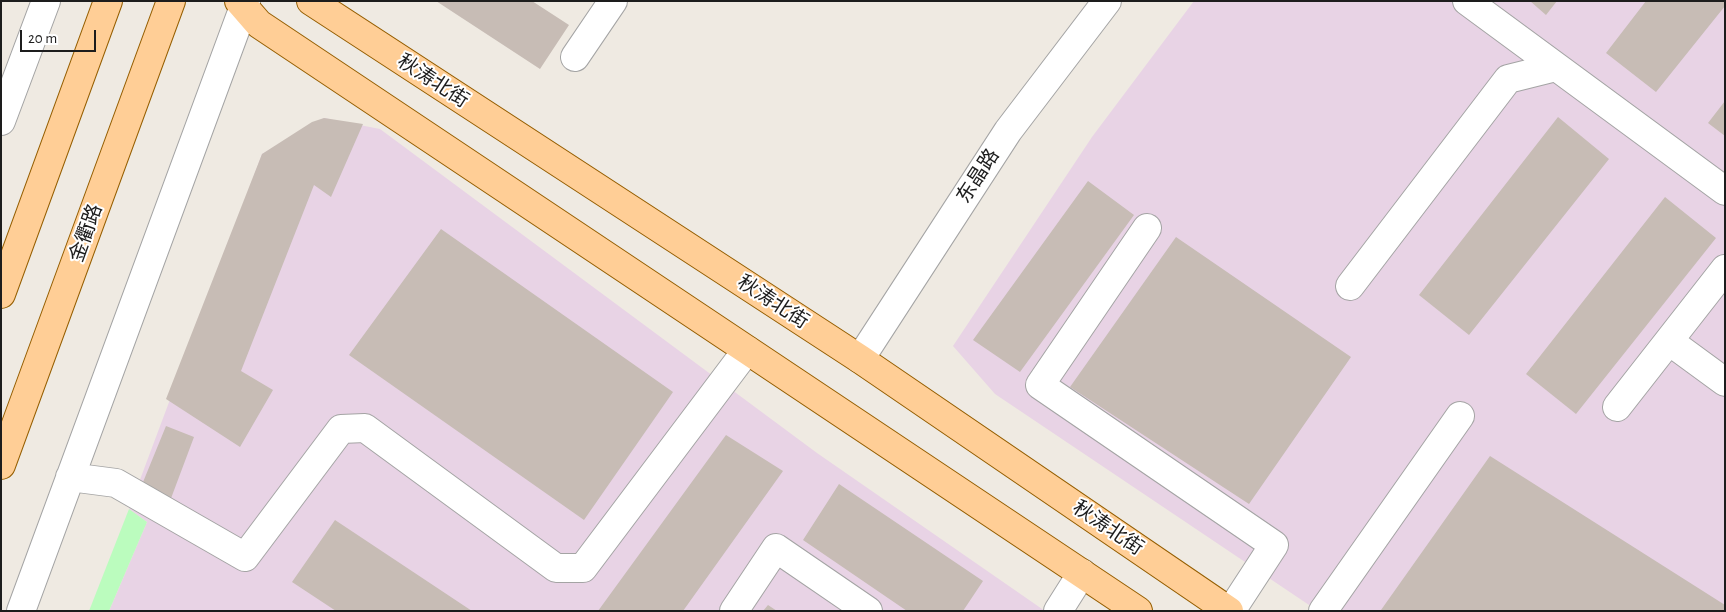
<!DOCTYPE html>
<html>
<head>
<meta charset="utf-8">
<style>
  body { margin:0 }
  #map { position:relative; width:1726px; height:612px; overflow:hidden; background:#efeae2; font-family:"Alegreya Sans",sans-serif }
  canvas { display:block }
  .frame { position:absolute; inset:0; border:2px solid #1d1d1d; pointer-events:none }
  .scale { position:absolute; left:20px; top:30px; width:76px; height:22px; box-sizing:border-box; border:2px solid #1d1d1d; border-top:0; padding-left:6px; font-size:15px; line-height:18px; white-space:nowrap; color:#1d1d1d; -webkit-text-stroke:4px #fff; paint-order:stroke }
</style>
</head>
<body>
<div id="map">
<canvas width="1726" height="612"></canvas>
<div class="frame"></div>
<div class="scale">20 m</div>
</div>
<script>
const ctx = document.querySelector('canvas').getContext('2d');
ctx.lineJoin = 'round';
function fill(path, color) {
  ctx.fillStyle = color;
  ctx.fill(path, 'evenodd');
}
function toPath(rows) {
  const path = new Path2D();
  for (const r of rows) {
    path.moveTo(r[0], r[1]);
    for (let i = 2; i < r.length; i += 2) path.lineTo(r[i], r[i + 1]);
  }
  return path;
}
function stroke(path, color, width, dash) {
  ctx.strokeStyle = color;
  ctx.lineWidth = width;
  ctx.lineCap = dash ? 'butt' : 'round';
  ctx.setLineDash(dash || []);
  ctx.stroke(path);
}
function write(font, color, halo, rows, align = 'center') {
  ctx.font = font + ' "Alegreya Sans","Noto Sans SC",sans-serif';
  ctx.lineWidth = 4;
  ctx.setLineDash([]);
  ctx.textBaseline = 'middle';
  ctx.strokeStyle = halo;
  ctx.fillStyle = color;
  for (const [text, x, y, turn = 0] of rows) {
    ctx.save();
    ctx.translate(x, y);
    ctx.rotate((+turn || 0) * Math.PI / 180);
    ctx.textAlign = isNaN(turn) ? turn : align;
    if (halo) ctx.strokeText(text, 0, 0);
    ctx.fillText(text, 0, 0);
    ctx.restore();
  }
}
fill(toPath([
  [1194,1,1725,1,1725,611,1318,611,995,394,953,346,1092,137],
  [324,118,380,129,817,453,1045,611,109,611,147,522,129,509,262,154]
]), '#e8d3e5');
fill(toPath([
  [129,509,147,522,109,611,89,611]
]), '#bbfcbe');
fill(toPath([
  [436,1,532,1,569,25,540,69],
  [1530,1,1557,1,1546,15],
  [1646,1,1725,1,1725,6,1656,92,1606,53],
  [1725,101,1725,136,1708,123],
  [1558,117,1609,159,1469,335,1419,295],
  [324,118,363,124,331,197,314,185,241,371,273,390,240,447,166,399,262,154,312,122],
  [1088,181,1134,215,1020,372,973,340],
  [1665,197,1716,238,1576,414,1526,374],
  [441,229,673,392,584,520,349,355],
  [1176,237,1351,357,1249,504,1070,387],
  [166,426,194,437,170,501,141,487],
  [726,435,783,471,683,611,598,611],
  [1490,456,1725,605,1725,611,1381,610],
  [839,484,983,581,963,611,907,611,803,540],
  [335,520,472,611,336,611,292,582],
  [768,605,777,611,763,611]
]), '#c7bcb5');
const minor = toPath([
  [1467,1,1725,191],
  [575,57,613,1],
  [1,121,46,1],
  [1147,228,1040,385,1274,545,1231,611],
  [1350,286,1508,79,1556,67],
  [1669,341,1725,382],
  [860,359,1008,131,1107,1],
  [1617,407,1725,269],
  [70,477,116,483,245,557,341,429,365,428,556,568,583,568,747,350],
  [21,611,246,1],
  [734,611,776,548,868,611],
  [1058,611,1082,573],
  [1323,611,1460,416]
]);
const major = toPath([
  [239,1,259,24,1138,611],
  [311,1,860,359,1229,611],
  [1,294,108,1],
  [1,465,171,1]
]);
stroke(minor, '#a4a4a4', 30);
stroke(major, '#955e00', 30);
stroke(minor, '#fff', 28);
stroke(major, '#ffce96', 28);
write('20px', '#1d1d1d', '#fff', [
  ["秋涛北街",433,81,33],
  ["东晶路",978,176,-57],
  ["金衢路",86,233,-70],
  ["秋涛北街",773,302,33],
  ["秋涛北街",1108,528,34]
]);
</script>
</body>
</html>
